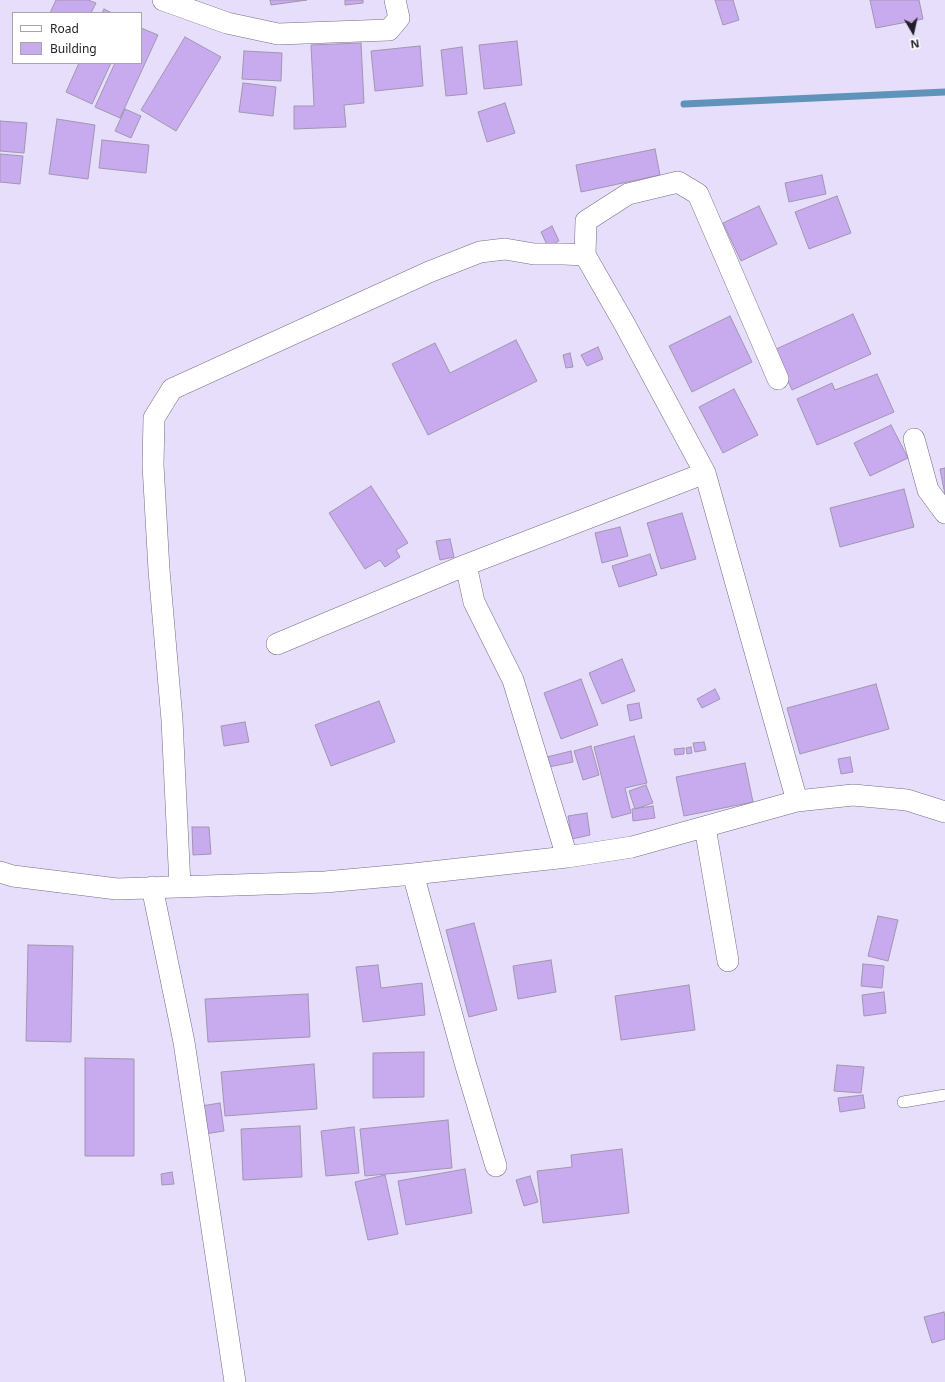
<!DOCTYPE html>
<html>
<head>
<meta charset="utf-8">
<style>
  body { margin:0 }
  #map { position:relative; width:945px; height:1382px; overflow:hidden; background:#e6defb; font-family:"Noto Sans",sans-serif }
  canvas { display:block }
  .legend { position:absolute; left:12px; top:12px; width:130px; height:52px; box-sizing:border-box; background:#fff; border:1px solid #a6a5a9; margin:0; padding:5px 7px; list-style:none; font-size:12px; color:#201d27 }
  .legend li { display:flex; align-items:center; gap:8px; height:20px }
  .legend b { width:20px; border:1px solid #a6a5a9 }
  .north { position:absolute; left:893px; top:12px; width:40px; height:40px; -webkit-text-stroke:3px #fff; paint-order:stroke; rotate:171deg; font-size:11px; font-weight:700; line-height:16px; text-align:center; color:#201d27 }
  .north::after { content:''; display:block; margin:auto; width:14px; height:18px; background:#201d27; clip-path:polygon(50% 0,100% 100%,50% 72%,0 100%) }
</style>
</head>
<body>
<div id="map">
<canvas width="945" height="1382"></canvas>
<ul class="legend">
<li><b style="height:5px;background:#fff"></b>Road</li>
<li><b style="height:11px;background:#c8aaef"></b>Building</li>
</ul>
<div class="north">N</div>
</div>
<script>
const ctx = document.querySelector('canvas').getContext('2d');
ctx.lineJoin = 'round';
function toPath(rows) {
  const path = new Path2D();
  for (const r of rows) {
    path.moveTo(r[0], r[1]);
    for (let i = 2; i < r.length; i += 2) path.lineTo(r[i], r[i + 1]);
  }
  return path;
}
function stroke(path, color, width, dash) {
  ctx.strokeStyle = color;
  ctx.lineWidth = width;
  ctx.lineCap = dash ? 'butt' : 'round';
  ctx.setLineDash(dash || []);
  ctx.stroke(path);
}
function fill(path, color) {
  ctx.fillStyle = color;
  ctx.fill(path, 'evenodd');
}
stroke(toPath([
  [684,104,945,92]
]), '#6093b9', 7);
const building = toPath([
  [56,0,88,0,96,3,91,13,50,13,56,0],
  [270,0,307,0,271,5,270,0],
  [345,0,363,0,363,3,345,5,345,0],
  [715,0,733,0,739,20,723,25,715,0],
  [870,0,919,0,923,19,876,28,870,0],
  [104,9,112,13,102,13,104,9],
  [141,28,158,35,120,118,95,107,115,63,141,63,141,28],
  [185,37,221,57,176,131,141,110,185,37],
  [517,41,522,85,484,89,479,45,517,41],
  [361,43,364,103,344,105,346,127,294,129,294,106,314,106,311,45,361,43],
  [420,46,423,86,375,91,371,51,420,46],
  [462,47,467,94,446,96,441,50,462,47],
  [244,51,282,53,281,81,242,79,244,51],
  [79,63,111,63,92,104,66,92,79,63],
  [243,83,276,87,273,116,239,112,243,83],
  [505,103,515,133,487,142,478,112,505,103],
  [125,109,141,116,131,138,115,131,125,109],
  [57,119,95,125,88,179,49,174,57,119],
  [0,121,27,123,24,153,0,151,0,121],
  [102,140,149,145,146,173,99,168,102,140],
  [655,149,660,175,581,192,576,165,655,149],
  [0,154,23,156,20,184,0,182,0,154],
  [822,175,826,194,789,202,785,183,822,175],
  [837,196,851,233,809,249,795,212,837,196],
  [759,206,777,244,741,261,723,223,759,206],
  [552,226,559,241,548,247,541,232,552,226],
  [853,314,871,354,792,390,774,350,853,314],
  [730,316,752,362,692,392,669,346,730,316],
  [516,340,537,381,428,435,392,364,435,343,450,373,516,340],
  [598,347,603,359,587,366,581,355,598,347],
  [570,353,573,367,566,368,563,355,570,353],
  [877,374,894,412,817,445,797,399,832,383,835,390,877,374],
  [734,389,758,435,723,453,699,407,734,389],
  [891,425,908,458,870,476,854,443,891,425],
  [945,468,945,495,940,469,945,468],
  [371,486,408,543,396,550,400,557,385,567,380,560,365,569,329,513,371,486],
  [904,489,914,527,840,547,830,508,904,489],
  [682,513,696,559,661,569,647,523,682,513],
  [620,527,628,556,602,563,595,533,620,527],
  [450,539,454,557,440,560,436,541,450,539],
  [650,554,657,575,619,587,612,566,650,554],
  [622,659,635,691,602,704,589,673,622,659],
  [581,679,598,725,561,739,544,693,581,679],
  [876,684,889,729,800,754,787,708,876,684],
  [715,689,720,699,702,708,697,699,715,689],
  [379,701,395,742,331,766,315,725,379,701],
  [639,703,642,718,630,721,627,705,639,703],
  [245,722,249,742,224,746,221,726,245,722],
  [634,736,647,783,625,788,631,813,612,818,594,747,634,736],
  [704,742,706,750,695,752,693,743,704,742],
  [591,746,599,775,583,780,574,751,591,746],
  [691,747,692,753,687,754,686,748,691,747],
  [684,748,684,754,675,755,674,749,684,748],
  [571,751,573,762,549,767,547,757,571,751],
  [850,757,853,772,841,774,838,759,850,757],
  [745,763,753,802,684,816,676,777,745,763],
  [646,785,653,803,635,809,629,791,646,785],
  [653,806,655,818,633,821,632,809,653,806],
  [587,813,590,835,572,839,568,816,587,813],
  [192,827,209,827,211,854,193,855,192,827],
  [878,916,898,920,888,961,868,956,878,916],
  [474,923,497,1010,469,1017,446,930,474,923],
  [28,945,73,946,71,1042,26,1041,28,945],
  [551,960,556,992,518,999,513,966,551,960],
  [863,964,884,966,882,988,861,986,863,964],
  [378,965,381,988,422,983,425,1015,363,1022,356,967,378,965],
  [689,985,695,1030,621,1040,615,996,689,985],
  [884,992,886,1013,864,1016,862,995,884,992],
  [308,994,310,1037,208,1042,205,999,308,994],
  [424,1052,424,1097,373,1098,373,1053,424,1052],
  [85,1058,134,1059,134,1156,85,1156,85,1058],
  [314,1064,317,1109,225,1116,221,1072,314,1064],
  [837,1065,864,1067,861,1093,834,1091,837,1065],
  [863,1095,865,1108,840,1112,838,1098,863,1095],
  [220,1103,224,1131,205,1134,201,1106,220,1103],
  [448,1120,452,1168,365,1176,360,1129,448,1120],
  [300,1126,302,1177,243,1180,241,1129,300,1126],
  [354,1127,359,1173,326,1176,321,1131,354,1127],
  [622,1149,629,1213,543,1223,537,1171,572,1167,571,1155,622,1149],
  [465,1169,472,1213,406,1225,398,1181,465,1169],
  [172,1172,174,1184,162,1185,161,1174,172,1172],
  [385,1175,398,1234,368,1240,355,1182,385,1175],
  [530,1176,538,1202,524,1206,516,1180,530,1176],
  [944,1312,945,1317,945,1339,932,1343,924,1317,944,1312]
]);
fill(building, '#c8aaef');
stroke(building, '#a196b0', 1);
const service = toPath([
  [903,1102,945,1095]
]);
const minor = toPath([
  [163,0,227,23,278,34,389,30,399,18,395,0],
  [778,379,698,194,678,182,628,194,586,221,585,255,624,323,705,473,797,801],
  [914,439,928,490,945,513],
  [466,565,474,602,513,680,567,857],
  [277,644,466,565,705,473],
  [705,827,728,961],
  [0,872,13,876,117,889,325,882,413,874,567,857,632,847,797,801,853,795,907,800,945,812],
  [413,874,466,1066,496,1166],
  [180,886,172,720,159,570,153,465,154,418,172,389,429,272,480,252,505,249,534,254,564,254,585,255],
  [152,887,184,1042,235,1382]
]);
stroke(service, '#756d86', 12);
stroke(minor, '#756d86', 22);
stroke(service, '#fff', 11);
stroke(minor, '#fff', 21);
</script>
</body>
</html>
